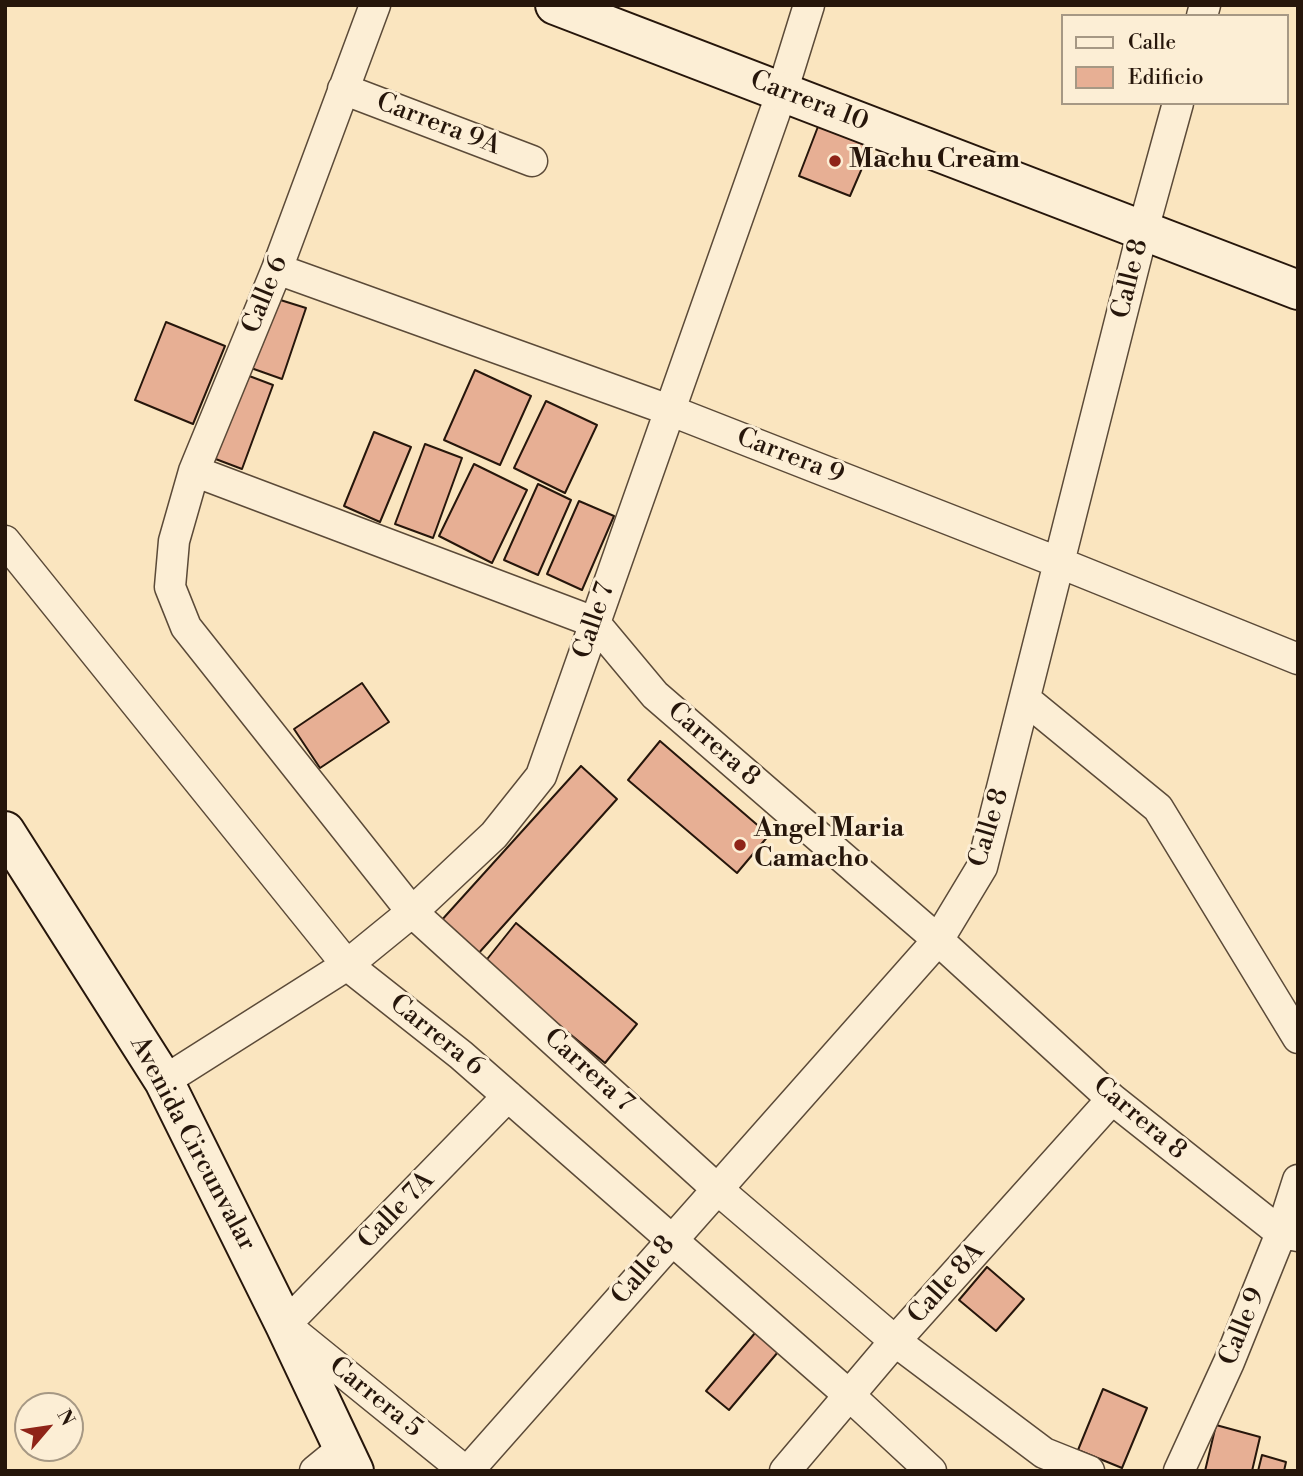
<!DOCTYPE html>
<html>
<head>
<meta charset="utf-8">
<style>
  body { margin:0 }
  #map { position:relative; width:1303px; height:1476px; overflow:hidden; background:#fae5bf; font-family:"Libre Bodoni",serif }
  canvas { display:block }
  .frame { position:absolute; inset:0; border:7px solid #26160b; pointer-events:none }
  .legend { position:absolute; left:1061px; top:14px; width:228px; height:91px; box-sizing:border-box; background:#fceed5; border:2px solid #a69884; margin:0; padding:9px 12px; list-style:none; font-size:21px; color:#26160b }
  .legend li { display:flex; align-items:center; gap:14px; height:35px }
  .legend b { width:35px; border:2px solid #a69884 }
  .north { position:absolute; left:14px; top:1392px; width:70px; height:70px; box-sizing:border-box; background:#fceed5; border:2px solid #a69884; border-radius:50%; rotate:61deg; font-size:19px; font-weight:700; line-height:28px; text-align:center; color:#26160b }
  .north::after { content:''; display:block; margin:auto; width:24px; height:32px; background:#8f2418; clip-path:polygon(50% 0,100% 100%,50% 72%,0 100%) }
</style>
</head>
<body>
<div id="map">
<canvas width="1303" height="1476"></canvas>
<div class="frame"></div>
<ul class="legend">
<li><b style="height:9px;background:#fceed5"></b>Calle</li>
<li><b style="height:19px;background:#e7af94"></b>Edificio</li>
</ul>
<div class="north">N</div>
</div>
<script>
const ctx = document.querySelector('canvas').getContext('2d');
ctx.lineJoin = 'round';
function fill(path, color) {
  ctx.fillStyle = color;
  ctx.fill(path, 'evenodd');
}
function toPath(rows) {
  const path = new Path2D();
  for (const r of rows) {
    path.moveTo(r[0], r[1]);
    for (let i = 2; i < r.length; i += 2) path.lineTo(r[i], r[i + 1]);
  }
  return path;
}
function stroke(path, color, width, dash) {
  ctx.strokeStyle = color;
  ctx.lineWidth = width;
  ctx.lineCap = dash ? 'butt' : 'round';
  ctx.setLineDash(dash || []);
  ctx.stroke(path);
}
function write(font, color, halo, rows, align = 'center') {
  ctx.font = font + ' "Libre Bodoni",serif';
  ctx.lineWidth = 6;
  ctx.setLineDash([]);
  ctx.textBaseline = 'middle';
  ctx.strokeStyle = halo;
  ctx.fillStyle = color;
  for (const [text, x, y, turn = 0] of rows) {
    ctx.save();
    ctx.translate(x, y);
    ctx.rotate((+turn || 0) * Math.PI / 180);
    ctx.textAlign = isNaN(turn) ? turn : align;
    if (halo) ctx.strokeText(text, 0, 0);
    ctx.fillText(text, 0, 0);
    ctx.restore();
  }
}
const building = toPath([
  [819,124,872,145,850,196,799,176,819,124],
  [274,298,306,308,282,379,251,368,274,298],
  [166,322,225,346,193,424,135,400,166,322],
  [475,370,531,396,500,465,444,440,475,370],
  [244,374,273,385,242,469,213,458,244,374],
  [546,401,597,425,565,493,514,468,546,401],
  [374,432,411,447,380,522,344,506,374,432],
  [425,444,462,458,433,538,395,524,425,444],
  [474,464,527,490,492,563,439,536,474,464],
  [538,484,571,500,538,575,504,560,538,484],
  [579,501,614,516,582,590,547,574,579,501],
  [362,683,389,722,320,768,294,729,362,683],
  [660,741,769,835,737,873,628,780,660,741],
  [581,766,617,799,477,955,440,922,581,766],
  [516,923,637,1024,605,1063,484,963,516,923],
  [987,1267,1024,1299,996,1331,959,1300,987,1267],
  [755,1333,778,1352,729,1410,706,1391,755,1333],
  [1103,1389,1147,1408,1122,1468,1078,1450,1103,1389],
  [1216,1425,1260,1437,1252,1471,1205,1471,1216,1425],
  [1262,1455,1286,1462,1284,1471,1258,1471,1262,1455]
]);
fill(building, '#e7af94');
stroke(building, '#26160b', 2);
const minor = toPath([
  [375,5,277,269,194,471,174,541,170,587,186,627,412,912,716,1188,895,1341,1044,1453,1089,1471],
  [1202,16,1205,5],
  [343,89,532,161],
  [277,269,669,410,1060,563,1298,659],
  [194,471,594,622,655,695,938,940,1112,1099,1281,1233,1298,1236],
  [5,541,347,965,461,1055,850,1396,931,1471],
  [1025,699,1158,808,1298,1038],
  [164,1081,347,965,412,912,494,835,541,776,782,92,809,5],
  [315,1471,343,1448],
  [465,1471,285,1325,508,1096],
  [468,1471,938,940,982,867,1143,230,1178,103],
  [785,1471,895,1341,1112,1099],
  [1179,1471,1229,1362,1281,1233,1298,1180]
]);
const secondary = toPath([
  [555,5,1298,290],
  [5,831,164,1081,285,1325,354,1471]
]);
stroke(minor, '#5b4a38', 33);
stroke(secondary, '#26160b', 42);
stroke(minor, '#fceed5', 30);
stroke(secondary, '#fceed5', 38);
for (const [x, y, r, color] of [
  [835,161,7,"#8f2418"],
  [740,845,7,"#8f2418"]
]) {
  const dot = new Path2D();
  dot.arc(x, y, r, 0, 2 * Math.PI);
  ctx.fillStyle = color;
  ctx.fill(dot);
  stroke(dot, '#fceed5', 2.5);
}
write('26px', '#26160b', '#fceed5', [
  ["Carrera 10",809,102,21],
  ["Carrera 9A",438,125,21],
  ["Calle 8",1131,279,-76],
  ["Calle 6",266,295,-68],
  ["Carrera 9",790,457,21],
  ["Calle 7",595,621,-71],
  ["Carrera 8",713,745,41],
  ["Calle 8",990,828,-73],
  ["Carrera 6",436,1036,39],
  ["Carrera 7",588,1071,42],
  ["Carrera 8",1139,1119,40],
  ["Avenida Circunvalar",192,1144,62],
  ["Calle 7A",397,1211,-46],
  ["Calle 8",644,1271,-49],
  ["Calle 8A",947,1284,-48],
  ["Calle 9",1243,1327,-68],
  ["Carrera 5",375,1398,39]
]);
write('bold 26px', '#26160b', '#fceed5', [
  ["Machu Cream",849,161],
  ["Angel Maria",754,830],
  ["Camacho",754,860]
], 'left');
</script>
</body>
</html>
